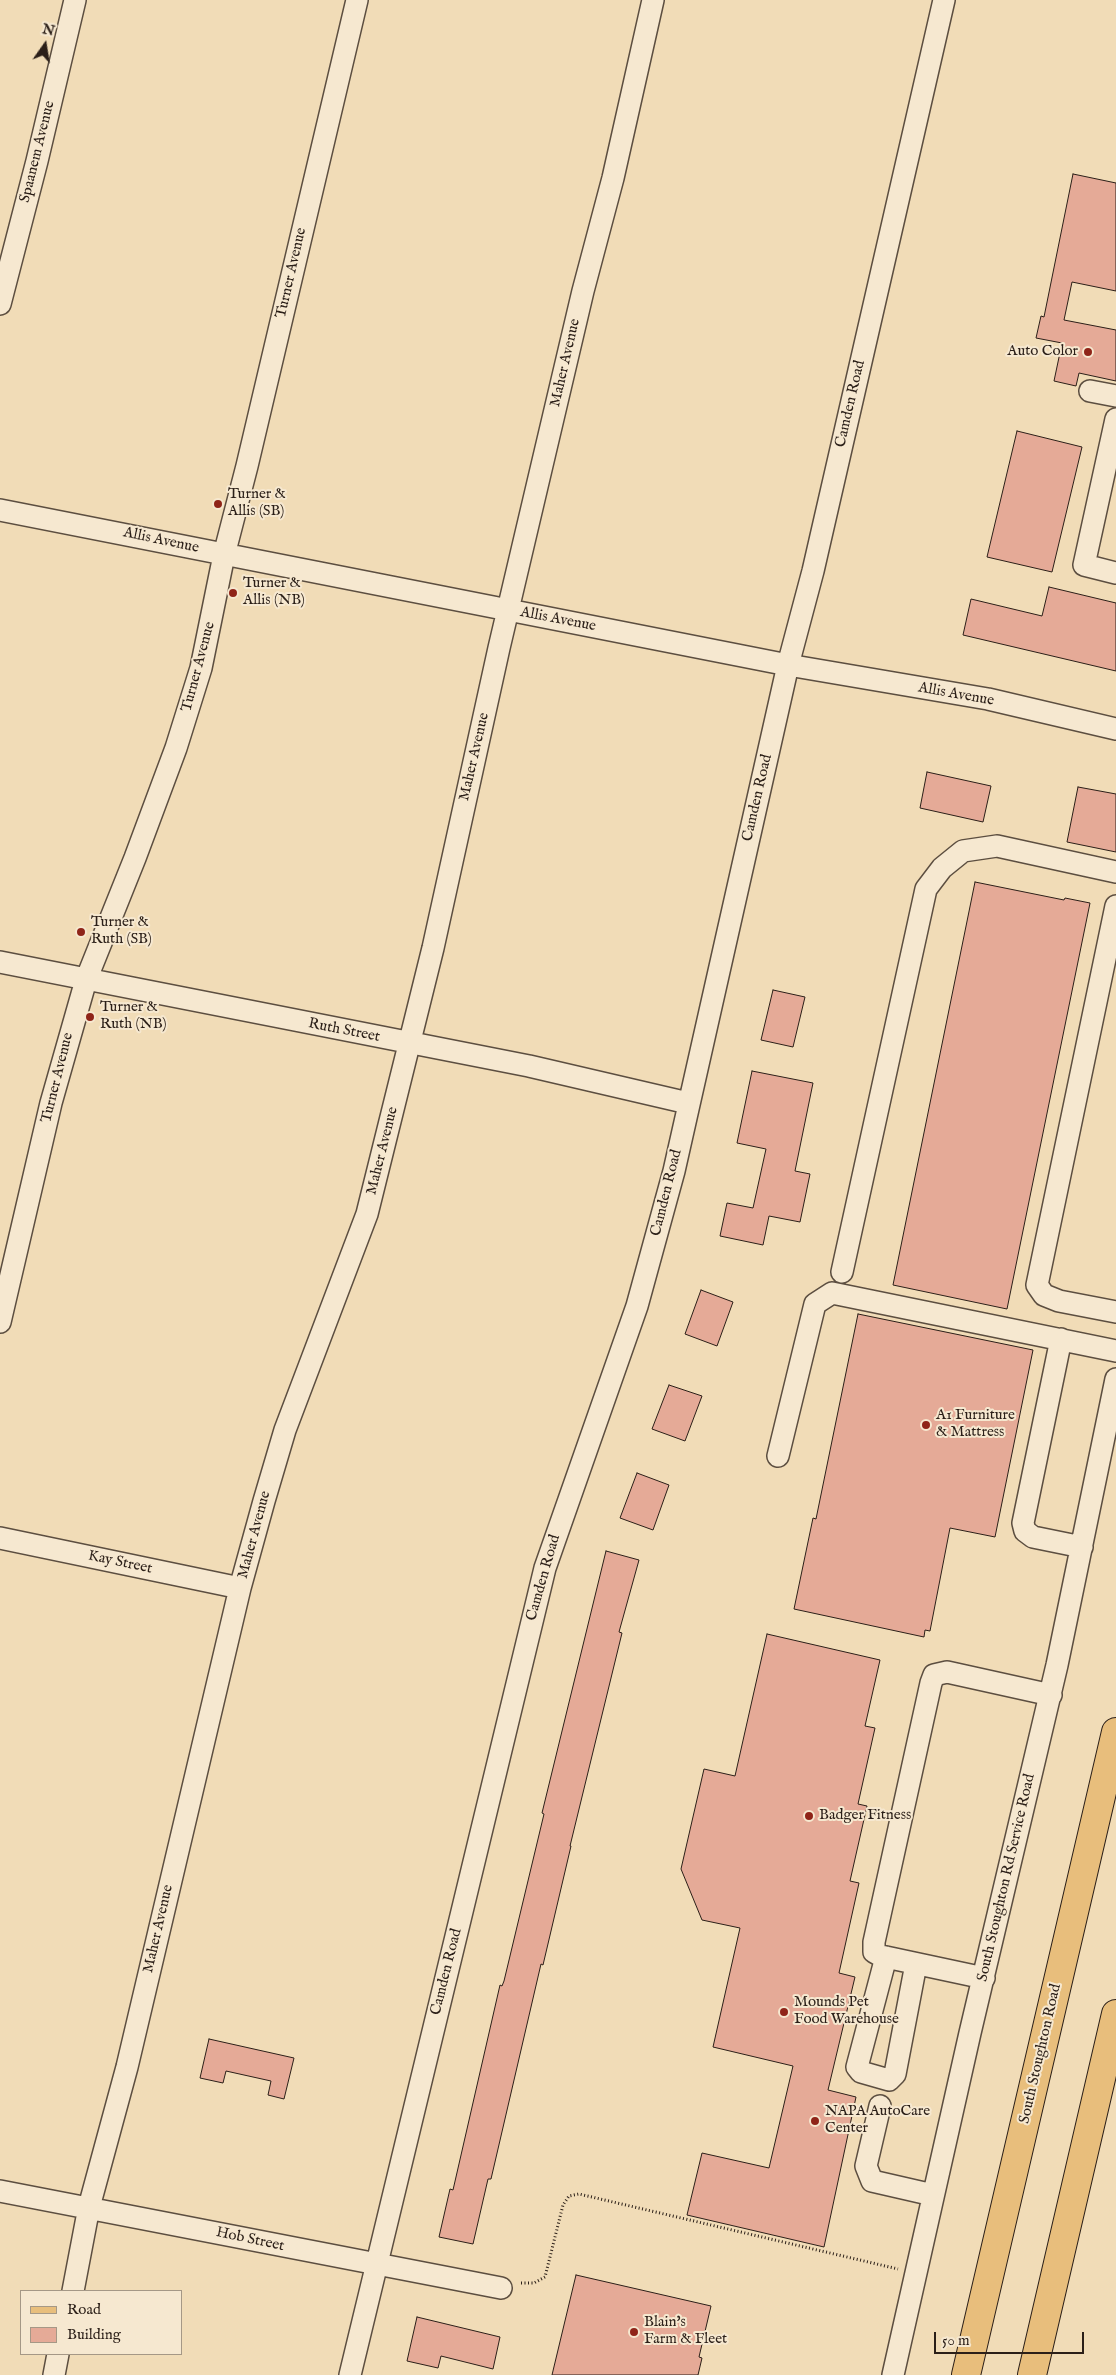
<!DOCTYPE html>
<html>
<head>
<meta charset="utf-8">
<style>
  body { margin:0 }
  #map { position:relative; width:1116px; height:2375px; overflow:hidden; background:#f1dcb7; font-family:"IM FELL English",serif }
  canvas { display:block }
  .legend { position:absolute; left:20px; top:2290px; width:162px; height:65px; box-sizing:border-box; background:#f6e8d0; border:1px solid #a59886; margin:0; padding:6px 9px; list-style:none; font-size:15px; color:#2b1f18 }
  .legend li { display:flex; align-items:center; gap:10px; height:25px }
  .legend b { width:25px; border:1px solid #a59886 }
  .north { position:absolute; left:20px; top:20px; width:50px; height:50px; -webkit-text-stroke:4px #f6e8d0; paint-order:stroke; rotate:13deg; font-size:14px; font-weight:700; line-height:20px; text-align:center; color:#2b1f18 }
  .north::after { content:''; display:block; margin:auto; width:18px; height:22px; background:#2b1f18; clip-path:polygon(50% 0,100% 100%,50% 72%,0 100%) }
  .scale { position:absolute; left:934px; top:2332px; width:150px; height:22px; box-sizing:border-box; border:2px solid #2b1f18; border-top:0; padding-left:6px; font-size:15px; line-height:18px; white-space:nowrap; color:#2b1f18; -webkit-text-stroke:4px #f6e8d0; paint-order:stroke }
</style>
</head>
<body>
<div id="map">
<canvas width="1116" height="2375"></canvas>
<ul class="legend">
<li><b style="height:6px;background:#e8be7c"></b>Road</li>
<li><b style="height:14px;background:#e5aa97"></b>Building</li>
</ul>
<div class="north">N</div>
<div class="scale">50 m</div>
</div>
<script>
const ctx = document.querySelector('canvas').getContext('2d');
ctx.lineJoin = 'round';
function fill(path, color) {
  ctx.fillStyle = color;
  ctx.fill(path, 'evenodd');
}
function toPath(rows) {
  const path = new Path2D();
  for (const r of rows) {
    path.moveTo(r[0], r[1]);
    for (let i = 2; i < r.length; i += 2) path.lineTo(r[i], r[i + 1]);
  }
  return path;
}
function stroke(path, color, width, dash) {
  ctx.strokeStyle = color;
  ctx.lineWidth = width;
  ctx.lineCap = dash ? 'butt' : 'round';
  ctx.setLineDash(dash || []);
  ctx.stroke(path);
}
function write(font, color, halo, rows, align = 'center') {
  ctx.font = font + ' "IM FELL English",serif';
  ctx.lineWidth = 4;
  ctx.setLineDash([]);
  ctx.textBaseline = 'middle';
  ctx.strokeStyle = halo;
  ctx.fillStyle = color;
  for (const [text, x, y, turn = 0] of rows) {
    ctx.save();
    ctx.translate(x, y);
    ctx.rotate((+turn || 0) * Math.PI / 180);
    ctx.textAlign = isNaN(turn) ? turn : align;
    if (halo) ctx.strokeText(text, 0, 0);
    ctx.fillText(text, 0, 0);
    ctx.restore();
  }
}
const building = toPath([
  [1073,174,1116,183,1116,291,1072,282,1064,320,1116,330,1116,381,1079,373,1076,386,1054,381,1062,343,1036,338,1041,316,1044,317,1073,174],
  [1017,431,1082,447,1052,572,987,557,1017,431],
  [1049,587,1116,603,1116,671,963,635,971,599,1042,616,1049,587],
  [927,772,991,786,983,822,920,808,927,772],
  [1078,787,1116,794,1116,852,1067,842,1078,787],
  [975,882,1064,900,1065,898,1090,903,1007,1309,893,1285,975,882],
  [773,990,805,997,793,1047,761,1040,773,990],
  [752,1071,813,1083,795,1171,810,1174,800,1222,769,1216,763,1245,720,1236,727,1203,753,1208,766,1149,737,1143,752,1071],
  [701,1290,733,1302,717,1346,685,1334,701,1290],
  [858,1314,1033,1350,995,1537,950,1528,930,1631,925,1630,924,1637,794,1609,813,1518,816,1519,858,1314],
  [669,1385,702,1396,685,1441,652,1429,669,1385],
  [637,1473,669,1485,653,1530,620,1518,637,1473],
  [606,1551,639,1560,619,1632,622,1633,570,1846,571,1846,543,1965,541,1964,491,2179,488,2179,473,2244,439,2237,450,2189,453,2190,500,1985,502,1986,504,1981,544,1814,542,1813,606,1551],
  [767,1634,880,1660,865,1726,875,1728,858,1804,867,1806,850,1881,859,1883,839,1973,855,1977,828,2090,856,2097,824,2247,687,2215,702,2153,769,2168,793,2066,713,2047,740,1928,702,1920,681,1869,704,1769,735,1776,767,1634],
  [209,2039,294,2058,284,2099,268,2095,271,2081,226,2071,223,2083,200,2078,209,2039],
  [576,2275,711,2306,699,2357,702,2358,698,2375,552,2375,576,2275],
  [417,2317,500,2337,493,2369,441,2356,438,2368,407,2361,417,2317]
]);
fill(building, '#e5aa97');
stroke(building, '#2b1f18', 1);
const minor = toPath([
  [0,304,37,161,75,0],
  [1090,391,1116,396],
  [1116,419,1084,565,1116,573],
  [0,510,788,665,988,699,1116,729],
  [1116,906,1037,1285,1044,1295,1059,1301,1116,1312],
  [0,962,529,1066,688,1103],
  [842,1272,926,889,942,868,963,851,997,846,1116,872],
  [0,1322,51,1103,86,980,135,858,176,748,201,668,224,555,247,466,357,0],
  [1061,1339,1023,1523,1025,1531,1033,1537,1082,1547],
  [778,1456,815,1304,832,1293,1116,1351],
  [0,1538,240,1588],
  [886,1957,857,2067,861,2072,889,2080,895,2074,916,1964],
  [984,1978,881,1956,874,1952,874,1942,931,1683,934,1675,947,1672,1051,1695],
  [880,2106,866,2166,872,2181,933,2195],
  [0,2191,501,2288],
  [73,2291,89,2207,127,2067,240,1588,264,1501,285,1430,367,1214,433,948,499,648,583,291,613,178,653,0],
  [54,2375,58,2354],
  [350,2375,545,1568,637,1306,674,1171,788,665,813,571,944,0],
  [893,2375,970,2033,1057,1665,1116,1379]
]);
const major = toPath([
  [966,2375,1116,1732],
  [1032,2375,1116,2014]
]);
stroke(minor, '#5c4e40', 24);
stroke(major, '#2b1f18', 30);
stroke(toPath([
  [521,2283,534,2283,545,2277,563,2205,569,2196,579,2194,898,2269]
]), '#2b1f18', 3, [1, 2.5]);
stroke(minor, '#f6e8d0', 21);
stroke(major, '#e8be7c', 28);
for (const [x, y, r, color] of [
  [1088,352,5,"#8f2418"],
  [218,504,5,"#8f2418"],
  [233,593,5,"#8f2418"],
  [81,932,5,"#8f2418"],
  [90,1017,5,"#8f2418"],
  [926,1425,5,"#8f2418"],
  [809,1816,5,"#8f2418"],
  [784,2012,5,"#8f2418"],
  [815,2121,5,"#8f2418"],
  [634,2332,5,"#8f2418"]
]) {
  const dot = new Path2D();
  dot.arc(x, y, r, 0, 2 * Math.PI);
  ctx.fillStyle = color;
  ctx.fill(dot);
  stroke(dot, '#f6e8d0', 2);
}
write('15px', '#2b1f18', '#f6e8d0', [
  ["Spaanem Avenue",38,152,-76],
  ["Turner Avenue",292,273,-77],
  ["Maher Avenue",566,363,-77],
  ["Camden Road",851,404,-77],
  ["Allis Avenue",161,541,12],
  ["Allis Avenue",558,620,11],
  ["Turner Avenue",199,667,-75],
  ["Allis Avenue",956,695,10],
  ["Maher Avenue",475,757,-77],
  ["Camden Road",758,798,-77],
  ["Ruth Street",344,1031,11],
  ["Turner Avenue",58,1078,-76],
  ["Maher Avenue",383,1151,-76],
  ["Camden Road",667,1193,-76],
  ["Maher Avenue",255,1535,-75],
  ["Kay Street",120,1563,12],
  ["Camden Road",544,1578,-74],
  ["South Stoughton Rd Service Road",1007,1878,-77],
  ["Maher Avenue",159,1929,-77],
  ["Camden Road",447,1972,-76],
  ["South Stoughton Road",1041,2054,-77],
  ["Hob Street",250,2240,12]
]);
write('15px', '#2b1f18', '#f6e8d0', [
  ["Auto Color",1078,352,"right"],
  ["Turner &",228,495],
  ["Allis (SB)",228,512],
  ["Turner &",243,584],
  ["Allis (NB)",243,601],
  ["Turner &",91,923],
  ["Ruth (SB)",91,940],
  ["Turner &",100,1008],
  ["Ruth (NB)",100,1025],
  ["A1 Furniture",936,1416],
  ["& Mattress",936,1433],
  ["Badger Fitness",819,1816],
  ["Mounds Pet",794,2003],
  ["Food Warehouse",794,2020],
  ["NAPA AutoCare",825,2112],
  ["Center",825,2129],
  ["Blain's",644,2323],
  ["Farm & Fleet",644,2340]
], 'left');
</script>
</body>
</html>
